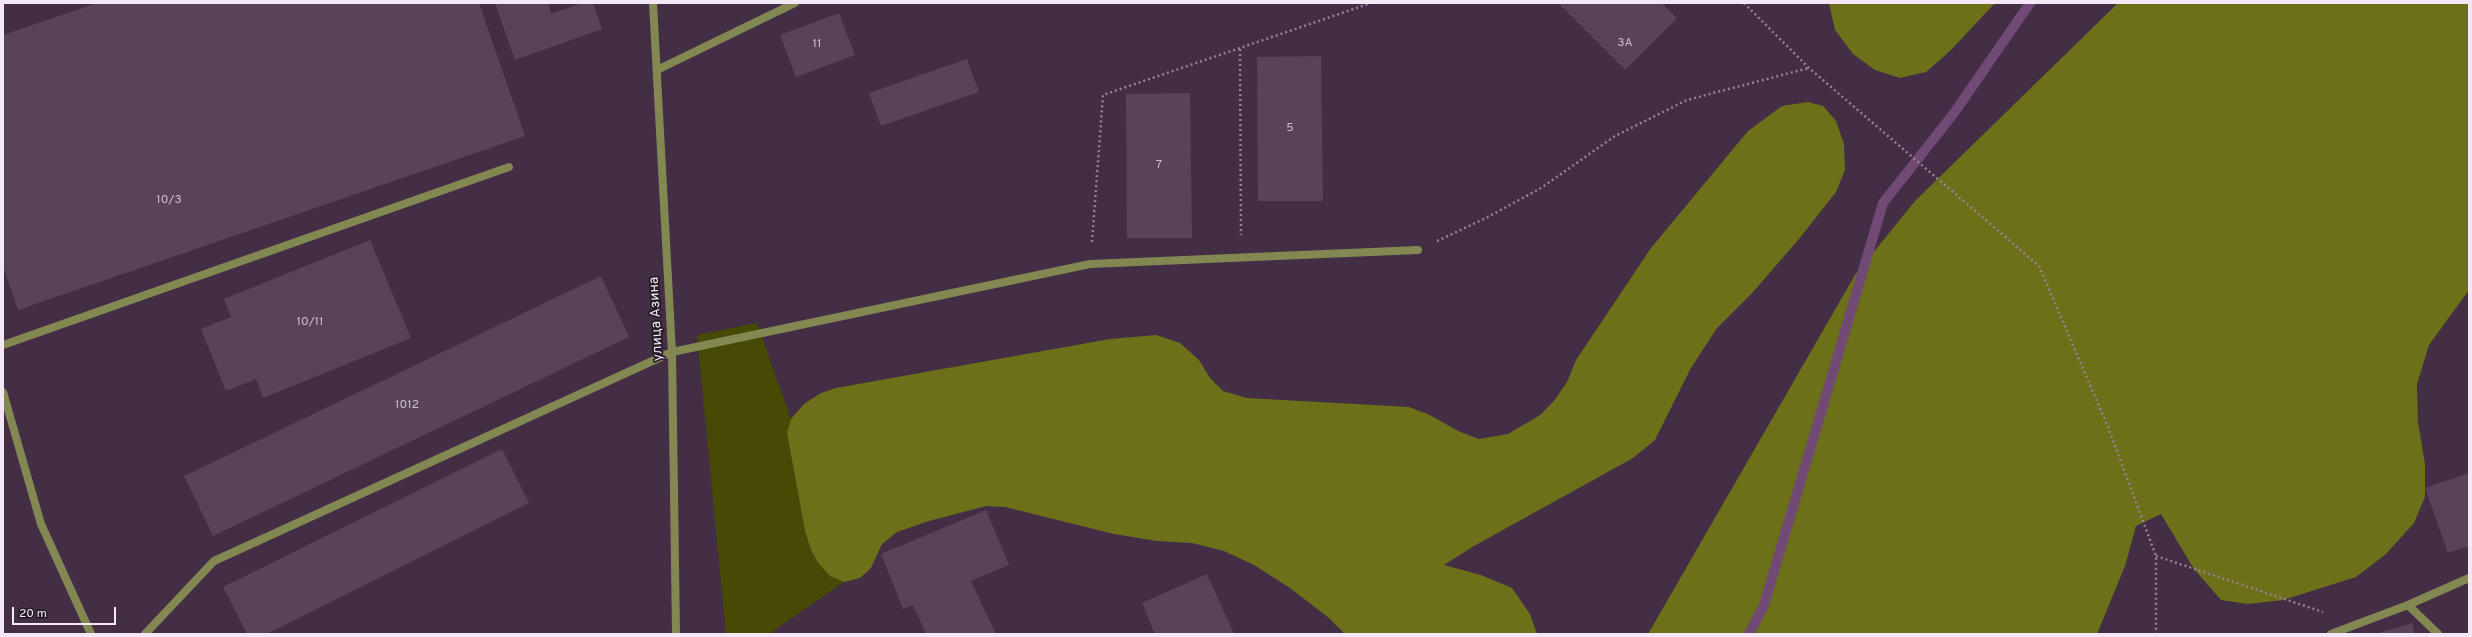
<!DOCTYPE html>
<html>
<head>
<meta charset="utf-8">
<style>
  body { margin:0 }
  #map { position:relative; width:2472px; height:637px; overflow:hidden; background:#432e45; font-family:Overpass,sans-serif }
  canvas { display:block }
  .frame { position:absolute; inset:0; border:4px solid #f4e7f6; pointer-events:none }
  .scale { position:absolute; left:12px; top:607px; width:104px; height:18px; box-sizing:border-box; border:2px solid #f4e7f6; border-top:0; padding-left:5px; font-size:12px; line-height:14px; white-space:nowrap; color:#f4e7f6; -webkit-text-stroke:3px #241b25; paint-order:stroke }
</style>
</head>
<body>
<div id="map">
<canvas width="2472" height="637"></canvas>
<div class="frame"></div>
<div class="scale">20 m</div>
</div>
<script>
const ctx = document.querySelector('canvas').getContext('2d');
ctx.lineJoin = 'round';
function fill(path, color) {
  ctx.fillStyle = color;
  ctx.fill(path, 'evenodd');
}
function toPath(rows) {
  const path = new Path2D();
  for (const r of rows) {
    path.moveTo(r[0], r[1]);
    for (let i = 2; i < r.length; i += 2) path.lineTo(r[i], r[i + 1]);
  }
  return path;
}
function stroke(path, color, width, dash) {
  ctx.strokeStyle = color;
  ctx.lineWidth = width;
  ctx.lineCap = dash ? 'butt' : 'round';
  ctx.setLineDash(dash || []);
  ctx.stroke(path);
}
function write(font, color, halo, rows, align = 'center') {
  ctx.font = font + ' Overpass,sans-serif';
  ctx.lineWidth = 3.5;
  ctx.setLineDash([]);
  ctx.textBaseline = 'middle';
  ctx.strokeStyle = halo;
  ctx.fillStyle = color;
  for (const [text, x, y, turn = 0] of rows) {
    ctx.save();
    ctx.translate(x, y);
    ctx.rotate((+turn || 0) * Math.PI / 180);
    ctx.textAlign = isNaN(turn) ? turn : align;
    if (halo) ctx.strokeText(text, 0, 0);
    ctx.fillText(text, 0, 0);
    ctx.restore();
  }
}
fill(toPath([
  [757,323,791,419,787,433,805,531,811,550,818,563,830,576,844,582,769,634,726,634,697,335]
]), '#464a04');
fill(toPath([
  [1829,3,1995,3,1950,51,1926,72,1900,78,1875,70,1853,54,1835,30],
  [2118,3,2469,3,2469,290,2429,345,2417,384,2418,422,2425,464,2425,497,2414,523,2386,554,2356,577,2283,600,2248,604,2221,600,2194,569,2161,514,2136,526,2125,566,2097,634,1648,634,1855,275,1915,201],
  [1808,102,1823,106,1836,121,1844,144,1845,170,1836,192,1799,239,1753,292,1717,328,1691,368,1655,440,1633,458,1474,546,1444,565,1481,575,1512,588,1530,614,1537,634,1345,634,1329,618,1290,588,1254,565,1224,551,1192,543,1157,541,1114,534,1005,507,986,506,929,521,897,532,882,544,871,568,860,578,844,582,830,576,818,563,811,550,805,531,787,433,791,419,804,404,821,393,836,388,1110,339,1156,335,1180,343,1199,360,1210,378,1223,391,1247,398,1409,407,1430,415,1458,431,1479,439,1508,434,1540,415,1554,401,1567,382,1576,360,1651,248,1748,131,1782,106]
]), '#6b7019');
stroke(toPath([
  [1749,634,1764,605,1883,203,1954,113,2030,3]
]), '#704a75', 10);
fill(toPath([
  [97,3,479,3,525,136,18,310,3,266,3,35],
  [495,3,548,3,551,14,581,3,593,3,602,29,515,60],
  [1558,3,1662,3,1677,18,1625,70],
  [839,13,855,55,796,77,780,35],
  [1321,56,1323,201,1258,201,1257,57],
  [967,59,979,92,881,126,869,93],
  [1190,93,1192,238,1127,238,1126,94],
  [370,240,411,338,263,398,256,379,226,391,201,329,231,317,224,299],
  [601,276,629,337,213,536,184,476],
  [502,449,529,503,267,634,247,634,223,587],
  [2469,473,2469,546,2448,553,2425,488],
  [986,510,1009,565,971,581,996,634,926,634,913,605,903,609,881,554],
  [1207,574,1234,634,1155,634,1142,603],
  [2412,623,2415,634,2375,634]
]), '#59435b');
stroke(toPath([
  [1744,3,1809,68,2039,266,2108,427,2156,556,2156,634],
  [1240,49,1241,235],
  [1437,241,1486,218,1541,188,1615,136,1687,100,1809,68],
  [1092,242,1103,95,1371,3],
  [2156,556,2323,612]
]), '#948396', 2.5, [2, 3]);
stroke(toPath([
  [3,345,509,167],
  [3,392,41,524,91,634],
  [2408,605,2469,578],
  [145,634,214,561,672,352,1090,264,1418,250],
  [2331,634,2408,605,2438,634]
]), '#838853', 8);
stroke(toPath([
  [657,70,795,3]
]), '#838853', 8);
stroke(toPath([
  [653,3,672,352,676,634]
]), '#838853', 8);
write('12px', '#cdbecf', null, [
  ["3А",1625,44],
  ["11",817,45],
  ["5",1290,129],
  ["7",1159,166],
  ["10/3",169,201],
  ["10/11",310,323],
  ["1012",407,406]
]);
write('14px', '#f4e7f6', '#241b25', [
  ["улица Азина",657,319,-93]
]);
</script>
</body>
</html>
